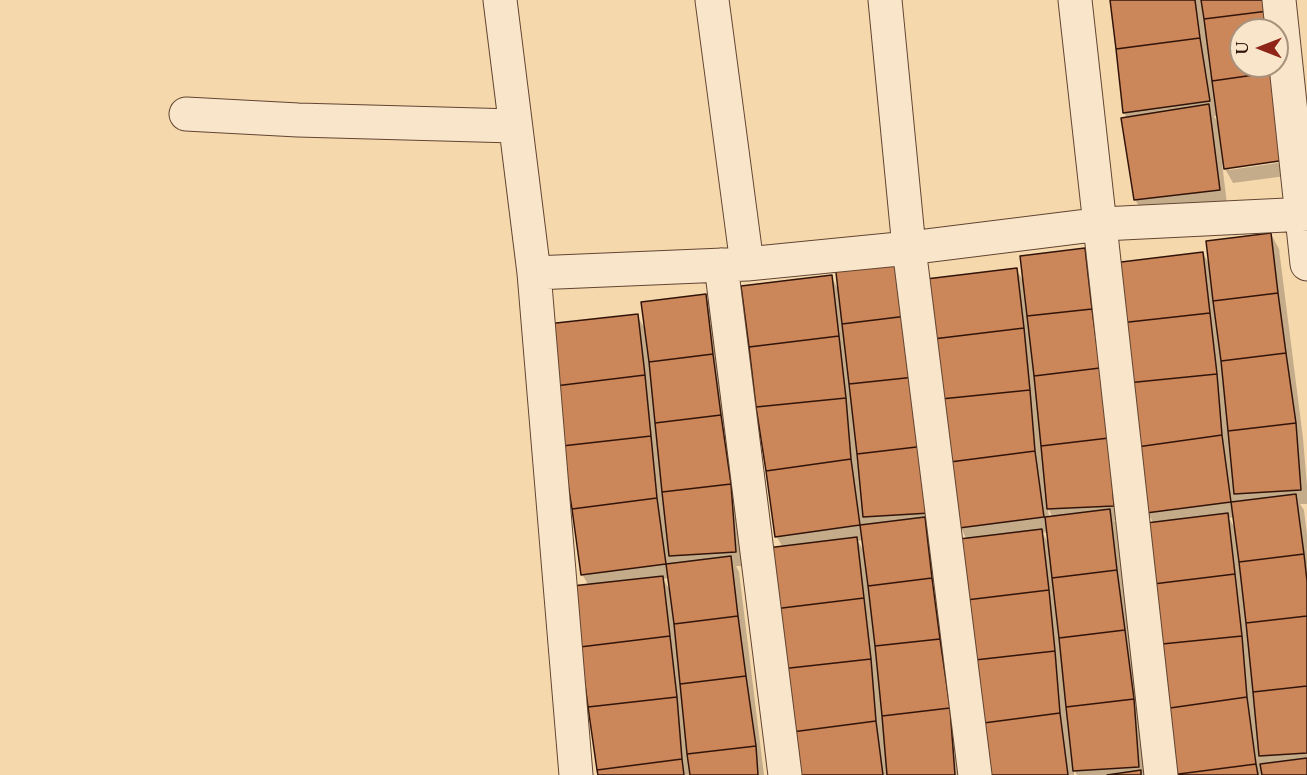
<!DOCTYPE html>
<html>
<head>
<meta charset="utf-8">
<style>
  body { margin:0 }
  #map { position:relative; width:1307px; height:775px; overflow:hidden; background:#f6d8ad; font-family:Cardo,serif }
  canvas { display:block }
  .north { position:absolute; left:1229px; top:18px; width:60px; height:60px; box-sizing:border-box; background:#f9e6ca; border:2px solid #a9927d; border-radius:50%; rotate:270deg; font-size:16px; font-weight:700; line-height:24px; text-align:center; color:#311409 }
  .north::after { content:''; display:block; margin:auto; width:21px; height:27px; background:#8f2418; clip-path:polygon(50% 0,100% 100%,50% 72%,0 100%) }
</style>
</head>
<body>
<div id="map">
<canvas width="1307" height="775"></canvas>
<div class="north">U</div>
</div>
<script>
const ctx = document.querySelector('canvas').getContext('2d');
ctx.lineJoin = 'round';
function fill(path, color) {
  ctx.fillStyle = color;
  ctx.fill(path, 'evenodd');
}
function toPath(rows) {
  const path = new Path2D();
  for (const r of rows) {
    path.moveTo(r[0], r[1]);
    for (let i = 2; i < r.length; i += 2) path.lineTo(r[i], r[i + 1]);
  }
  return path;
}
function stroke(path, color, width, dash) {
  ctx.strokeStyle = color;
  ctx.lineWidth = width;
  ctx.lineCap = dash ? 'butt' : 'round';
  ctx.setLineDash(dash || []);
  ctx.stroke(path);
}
fill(toPath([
  [1111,0,1271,0,1241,30,1241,66,1229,170,1291,161,1293,175,1233,183,1222,163,1227,204,1143,214,1135,199,1127,118,1124,113],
  [1214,116,1218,116,1219,125],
  [1271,234,1279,249,1303,438,1307,486,1307,504,1300,504,1304,510,1307,535,1307,775,1172,775,1154,524,1148,513,1203,253,1211,268],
  [1235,517,1236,530,1229,518],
  [1084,249,1093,264,1121,519,1114,520,1118,525,1146,775,1077,775,1074,770,1074,775,984,775,967,540,961,528,1016,269,1025,284],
  [1048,508,1053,518,1049,518],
  [1048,532,1050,545,1042,533],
  [900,257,961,775,797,775,783,548,777,537,831,277,840,292],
  [864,540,865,553,858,541],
  [705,296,714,310,743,566,736,566,739,572,764,775,598,775,589,586,582,574,637,316,646,330],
  [669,578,671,592,663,579]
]), '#0003');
const building = toPath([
  [1110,0,1195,0,1200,38,1116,49,1110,0],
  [1201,0,1266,0,1268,11,1204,19,1201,0],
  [1268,11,1270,30,1241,30,1241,66,1274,66,1275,72,1212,81,1204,19,1268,11],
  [1200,38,1210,101,1123,113,1116,49,1200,38],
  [1275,72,1286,160,1224,169,1212,81,1275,72],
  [1209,104,1220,190,1134,200,1121,118,1209,104],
  [1271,233,1278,293,1213,301,1206,241,1271,233],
  [1085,248,1092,309,1027,316,1020,256,1085,248],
  [1203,252,1210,313,1120,323,1113,263,1203,252],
  [900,256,907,316,842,324,835,264,900,256],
  [1017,268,1024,328,933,339,926,279,1017,268],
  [832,275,839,336,749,347,741,286,832,275],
  [1278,293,1286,353,1221,361,1213,301,1278,293],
  [706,294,713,354,649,362,641,302,706,294],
  [1092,309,1100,368,1034,376,1027,316,1092,309],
  [1210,313,1217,374,1127,383,1120,323,1210,313],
  [638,314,645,375,555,386,547,324,638,314],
  [907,316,915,377,849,384,842,324,907,316],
  [1024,328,1030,390,941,399,933,339,1024,328],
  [839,336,846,398,756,407,749,347,839,336],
  [1286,353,1296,423,1228,431,1221,361,1286,353],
  [713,354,721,415,655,423,649,362,713,354],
  [1100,368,1109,438,1041,446,1034,376,1100,368],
  [1217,374,1222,435,1137,447,1127,383,1217,374],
  [645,375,651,436,562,446,555,386,645,375],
  [915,377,925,446,857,454,849,384,915,377],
  [1030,390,1035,451,950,462,941,399,1030,390],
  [846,398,851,459,766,471,756,407,846,398],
  [721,415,731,484,662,492,655,423,721,415],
  [1296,423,1301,490,1234,494,1228,431,1296,423],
  [1222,435,1231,502,1146,513,1137,447,1222,435],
  [651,436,657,498,572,509,562,446,651,436],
  [1109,438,1114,506,1047,509,1041,446,1109,438],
  [925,446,930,513,863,517,857,454,925,446],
  [1035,451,1044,517,959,528,950,462,1035,451],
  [851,459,860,525,775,537,766,471,851,459],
  [731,484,736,552,669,556,662,492,731,484],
  [1296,494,1304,554,1239,562,1231,502,1296,494],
  [657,498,666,564,581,575,572,509,657,498],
  [1110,509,1117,570,1052,578,1045,517,1110,509],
  [1228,513,1235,574,1145,585,1138,524,1228,513],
  [925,517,932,578,868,586,860,525,925,517],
  [1042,529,1049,590,958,601,951,540,1042,529],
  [857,537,864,598,774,609,767,548,857,537],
  [1304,554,1307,581,1307,616,1246,623,1239,562,1304,554],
  [731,556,738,616,674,624,666,564,731,556],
  [1117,570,1125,630,1059,638,1052,578,1117,570],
  [1235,574,1242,636,1152,645,1145,585,1235,574],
  [663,576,670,636,580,647,572,586,663,576],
  [932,578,940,639,875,646,868,586,932,578],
  [1049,590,1055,651,966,661,958,601,1049,590],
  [864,598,871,659,781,669,774,609,864,598],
  [738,616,746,676,680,684,674,624,738,616],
  [1307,616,1307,686,1253,692,1246,623,1307,616],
  [1125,630,1134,699,1066,707,1059,638,1125,630],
  [670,636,677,697,588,707,580,647,670,636],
  [1242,636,1247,697,1163,709,1152,645,1242,636],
  [940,639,950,708,882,716,875,646,940,639],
  [1055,651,1060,713,976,724,966,661,1055,651],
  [871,659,876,721,792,732,781,669,871,659],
  [746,676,756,746,687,754,680,684,746,676],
  [1307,686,1307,753,1259,756,1253,692,1307,686],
  [677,697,682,759,597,770,588,707,677,697],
  [1247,697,1256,764,1171,775,1163,709,1247,697],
  [1134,699,1139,767,1073,771,1066,707,1134,699],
  [950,708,955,775,887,775,882,716,950,708],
  [1060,713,1068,775,983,775,976,724,1060,713],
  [876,721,883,775,797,775,792,732,876,721],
  [756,746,758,775,690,775,687,754,756,746],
  [1307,758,1307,775,1262,775,1260,764,1307,758],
  [682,759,684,775,598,775,597,770,682,759],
  [1256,764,1258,775,1171,775,1256,764],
  [1141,770,1141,775,1107,775,1141,770]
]);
fill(building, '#cb865a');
stroke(building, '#311409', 1.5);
const minor = toPath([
  [500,0,534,273,576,775],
  [712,0,747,264],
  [885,0,909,248,975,775],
  [1075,0,1161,775],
  [1279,0,1307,264],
  [186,114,298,120,514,126],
  [721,265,785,775],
  [534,273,747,264,909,248,1102,224,1307,214]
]);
stroke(minor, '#624532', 35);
stroke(minor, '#f9e6ca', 33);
</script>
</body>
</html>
